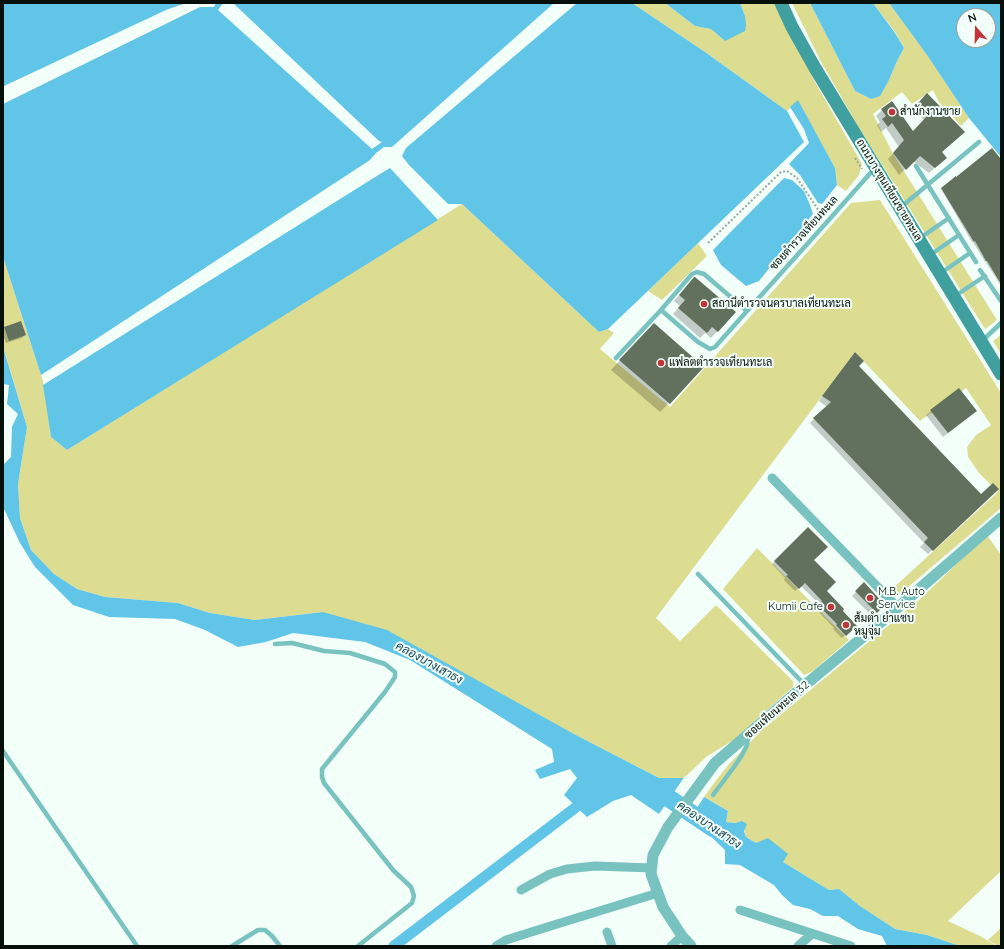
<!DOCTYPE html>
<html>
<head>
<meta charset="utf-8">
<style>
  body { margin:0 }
  #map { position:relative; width:1004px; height:949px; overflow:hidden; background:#f3fff9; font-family:Quicksand,sans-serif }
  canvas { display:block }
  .frame { position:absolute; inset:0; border:4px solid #06100b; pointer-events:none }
  .north { position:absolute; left:956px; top:8px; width:40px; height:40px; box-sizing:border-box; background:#f3fff9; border:1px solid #949f9a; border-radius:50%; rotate:340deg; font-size:11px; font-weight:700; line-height:16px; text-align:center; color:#06100b }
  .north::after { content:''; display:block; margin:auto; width:14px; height:18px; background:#c3343a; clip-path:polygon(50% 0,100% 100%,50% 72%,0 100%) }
</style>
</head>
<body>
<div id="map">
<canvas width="1004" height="949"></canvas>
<div class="frame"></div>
<div class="north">N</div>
</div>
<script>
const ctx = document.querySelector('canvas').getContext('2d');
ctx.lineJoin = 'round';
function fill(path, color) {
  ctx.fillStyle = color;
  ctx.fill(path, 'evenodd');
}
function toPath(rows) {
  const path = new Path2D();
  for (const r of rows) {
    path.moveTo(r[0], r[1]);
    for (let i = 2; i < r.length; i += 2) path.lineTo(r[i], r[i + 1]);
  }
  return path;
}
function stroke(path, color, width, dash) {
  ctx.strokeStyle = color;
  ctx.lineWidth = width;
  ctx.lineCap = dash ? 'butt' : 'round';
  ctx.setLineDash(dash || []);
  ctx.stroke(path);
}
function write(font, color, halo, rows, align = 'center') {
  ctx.font = font + ' Quicksand,Sarabun,sans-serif';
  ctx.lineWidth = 4;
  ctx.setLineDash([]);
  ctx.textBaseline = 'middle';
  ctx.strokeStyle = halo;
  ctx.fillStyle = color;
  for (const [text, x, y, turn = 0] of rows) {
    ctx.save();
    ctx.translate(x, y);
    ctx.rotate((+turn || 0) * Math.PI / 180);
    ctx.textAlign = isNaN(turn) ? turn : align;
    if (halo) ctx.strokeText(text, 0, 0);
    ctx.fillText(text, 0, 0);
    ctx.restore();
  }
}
fill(toPath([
  [632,3,665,3,695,26,711,29,725,41,745,16,740,3,778,3,816,84,862,164,859,175,846,191,837,185,835,168,798,101,787,111,705,52],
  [792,3,810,3,855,91,871,99,880,95,888,82,898,59,904,48,895,32,873,3,889,3,927,55,969,118,961,126,939,102,933,90,912,104,902,92,873,114,892,152,997,320,985,329,859,128,820,60],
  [880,200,1001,393,1001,508,900,594,894,594,891,590,998,492,979,473,968,457,967,447,976,435,991,425,966,388,920,421,855,352,656,618,680,641,716,605,793,681,793,687,735,739,706,757,684,778,659,778,572,733,323,612,255,620,210,613,178,603,105,597,77,589,54,574,31,550,20,518,18,484,27,427,3,346,3,257,43,381,51,437,67,450,462,204,599,332,608,329,614,333,600,349,606,354,670,407,851,203],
  [698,243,707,256,662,300,648,291],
  [1001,335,1001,354,993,341],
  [987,535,1001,555,1001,871,948,921,980,936,997,946,960,946,927,935,895,929,860,906,839,889,829,890,783,862,756,843,746,837,742,821,735,823,726,822,728,811,704,797,714,783,729,764,761,731,918,601],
  [757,548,849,640,813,671,804,675,723,589],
  [1001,928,1001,946,998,946,988,940]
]), '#dddd91');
fill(toPath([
  [3,3,186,3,166,10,4,86],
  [216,3,223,3,218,10,372,149,382,142,379,141,233,3,554,3,392,147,384,147,376,153,370,160,41,375,3,257,3,104,200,7,214,7],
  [577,3,632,3,705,52,787,111,804,142,608,329,599,332,462,204,448,204,409,165,402,156,406,148],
  [665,3,740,3,745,16,746,25,745,31,725,41,711,29,695,26],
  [810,3,873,3,895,33,904,48,898,59,888,82,880,96,871,99,855,91],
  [889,3,1001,3,1001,157,969,118,927,55],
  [964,16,988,16,988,40,964,40],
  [798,100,835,168,837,185,822,204,818,203,800,175,789,164,809,143,804,129,790,107],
  [390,168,438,220,67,450,51,437,43,385,380,174],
  [784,178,792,180,804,191,810,205,813,214,759,281,746,286,721,265,713,250],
  [3,347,27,427,18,484,20,518,31,550,54,574,77,589,105,597,178,603,210,613,255,620,323,612,387,630,572,733,659,778,684,778,659,814,631,795,613,801,587,817,564,795,577,778,570,769,540,779,535,770,554,762,552,749,410,660,365,642,293,633,266,642,238,647,205,630,175,619,109,617,73,605,35,567,20,543,4,509,3,465,11,457,12,427,18,414,7,404,9,385,3,384],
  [704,797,728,811,726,822,735,823,742,821,747,824,744,831,746,837,756,843,768,838,788,854,783,862,829,890,839,889,860,906,895,929,927,935,960,946,887,946,882,936,858,929,838,916,823,916,810,909,793,905,782,895,774,885,740,865,725,864,725,850,691,817]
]), '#61c5e7');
fill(toPath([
  [685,776,685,779,661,816,658,816]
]), '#f3fff9');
fill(toPath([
  [927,94,941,152,946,158,929,173,913,161,899,175,888,159,899,147,886,128,881,132,877,125,880,122,876,116,882,110,913,132,924,120,913,109],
  [1001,160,1001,286,985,261,985,262,973,242,972,242,941,189,955,178],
  [689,284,735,312,711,338,705,333,700,338,673,314,680,306,674,301],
  [5,328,25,335,22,338,6,343,3,334,3,330],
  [645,334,669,403,660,412,611,370],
  [855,353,858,366,981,495,993,494,928,554,920,547,924,543,810,423,827,407,819,401,851,358],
  [931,411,971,415,943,437,926,415],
  [808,529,813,560,825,591,855,626,842,638,833,629,834,628,816,609,820,605,801,586,795,591,784,580,785,578,772,564],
  [864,584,884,605,872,616,852,596]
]), '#0003');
stroke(toPath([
  [394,946,588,798]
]), '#61c5e7', 11);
stroke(toPath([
  [649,787,667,797,713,828]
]), '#61c5e7', 18);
fill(toPath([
  [927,93,965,132,942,152,947,158,935,168,920,156,906,170,893,153,904,140,892,123,888,127,882,119,886,116,881,109,892,101,913,131,929,114,918,103],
  [992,148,1001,159,1001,284,987,261,986,261,975,241,974,242,941,188,956,176,956,177],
  [694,277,695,277,736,312,718,332,712,327,707,333,678,308,685,300,679,295],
  [21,321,26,335,9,341,4,327],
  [654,323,704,367,670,404,619,360],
  [855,352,864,361,859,366,981,494,993,483,999,489,933,551,924,542,928,538,813,418,831,402,822,396],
  [959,388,977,411,948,433,930,410],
  [808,527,828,547,814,560,836,582,827,591,844,609,843,611,857,626,846,636,836,625,837,624,818,605,822,601,805,583,799,589,786,576,788,575,774,561],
  [864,582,885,605,877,613,855,591]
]), '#62715d');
stroke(toPath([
  [855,158,862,169],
  [708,243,781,172,787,171,797,178,823,217]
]), '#9ba6a0', 2, [2, 2]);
stroke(toPath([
  [916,166,976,262],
  [901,207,979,142],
  [920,238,949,218],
  [930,255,959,235],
  [980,270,1001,301],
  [941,273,970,253],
  [955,296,985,276],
  [747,311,704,274,697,272,692,274,661,310,698,342,710,349,715,347,747,311,827,222,874,169],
  [982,341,1001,323],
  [616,358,661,310],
  [698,574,805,685],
  [275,644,292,643,324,651,350,653,385,664,395,672,395,677,385,692,322,769,322,777,324,783,393,870,411,887,414,896,412,903,358,946],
  [3,751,137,946],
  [713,795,734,767,742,755,747,745,748,737],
  [232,946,258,930,265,930,272,936,280,946]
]), '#78c2c0', 4.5);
stroke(toPath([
  [772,478,898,608],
  [521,890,550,874,567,869,595,866,652,868],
  [740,910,851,946],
  [607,932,612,946],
  [496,946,506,940,557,924,658,893],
  [671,946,682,936],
  [798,946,812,934]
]), '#78c2c0', 9);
stroke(toPath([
  [691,946,682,936,663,907,651,874,653,855,668,827,715,763,805,685,880,623,1001,518]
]), '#78c2c0', 11);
stroke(toPath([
  [781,3,792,27,815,68,1001,374]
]), '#40a09f', 13);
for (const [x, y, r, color] of [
  [892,112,4,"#c3343a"],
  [704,304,4,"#c3343a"],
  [661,363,4,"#c3343a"],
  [870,598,4,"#c3343a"],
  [831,607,4,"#c3343a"],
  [846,625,4,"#c3343a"]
]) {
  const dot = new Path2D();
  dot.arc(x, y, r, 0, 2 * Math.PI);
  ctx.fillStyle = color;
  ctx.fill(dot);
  stroke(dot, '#f3fff9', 1.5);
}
write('11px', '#06100b', '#f3fff9', [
  ["สำนักงานขาย",900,112],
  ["สถานีตำรวจนครบาลเทียนทะเล",712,304],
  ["แฟลตตำรวจเทียนทะเล",669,363],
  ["M.B. Auto",878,592],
  ["Service",878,605],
  ["Kumii Cafe",823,607,"right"],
  ["ส้มตำ ยำแซบ",854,619],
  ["หมูจุ่ม",854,632]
], 'left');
write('11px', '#06100b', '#f3fff9', [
  ["ถนนบางขุนเทียนชายทะเล",889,190,59],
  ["ซอยตำรวจเทียนทะเล",804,233,-48],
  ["ซอยเทียนทะเล 32",777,710,-41]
]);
write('italic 12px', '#1a4755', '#f3fff9', [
  ["คลองบางเสาธง",429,663,29],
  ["คลองบางเสาธง",709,825,34]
]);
</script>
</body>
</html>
